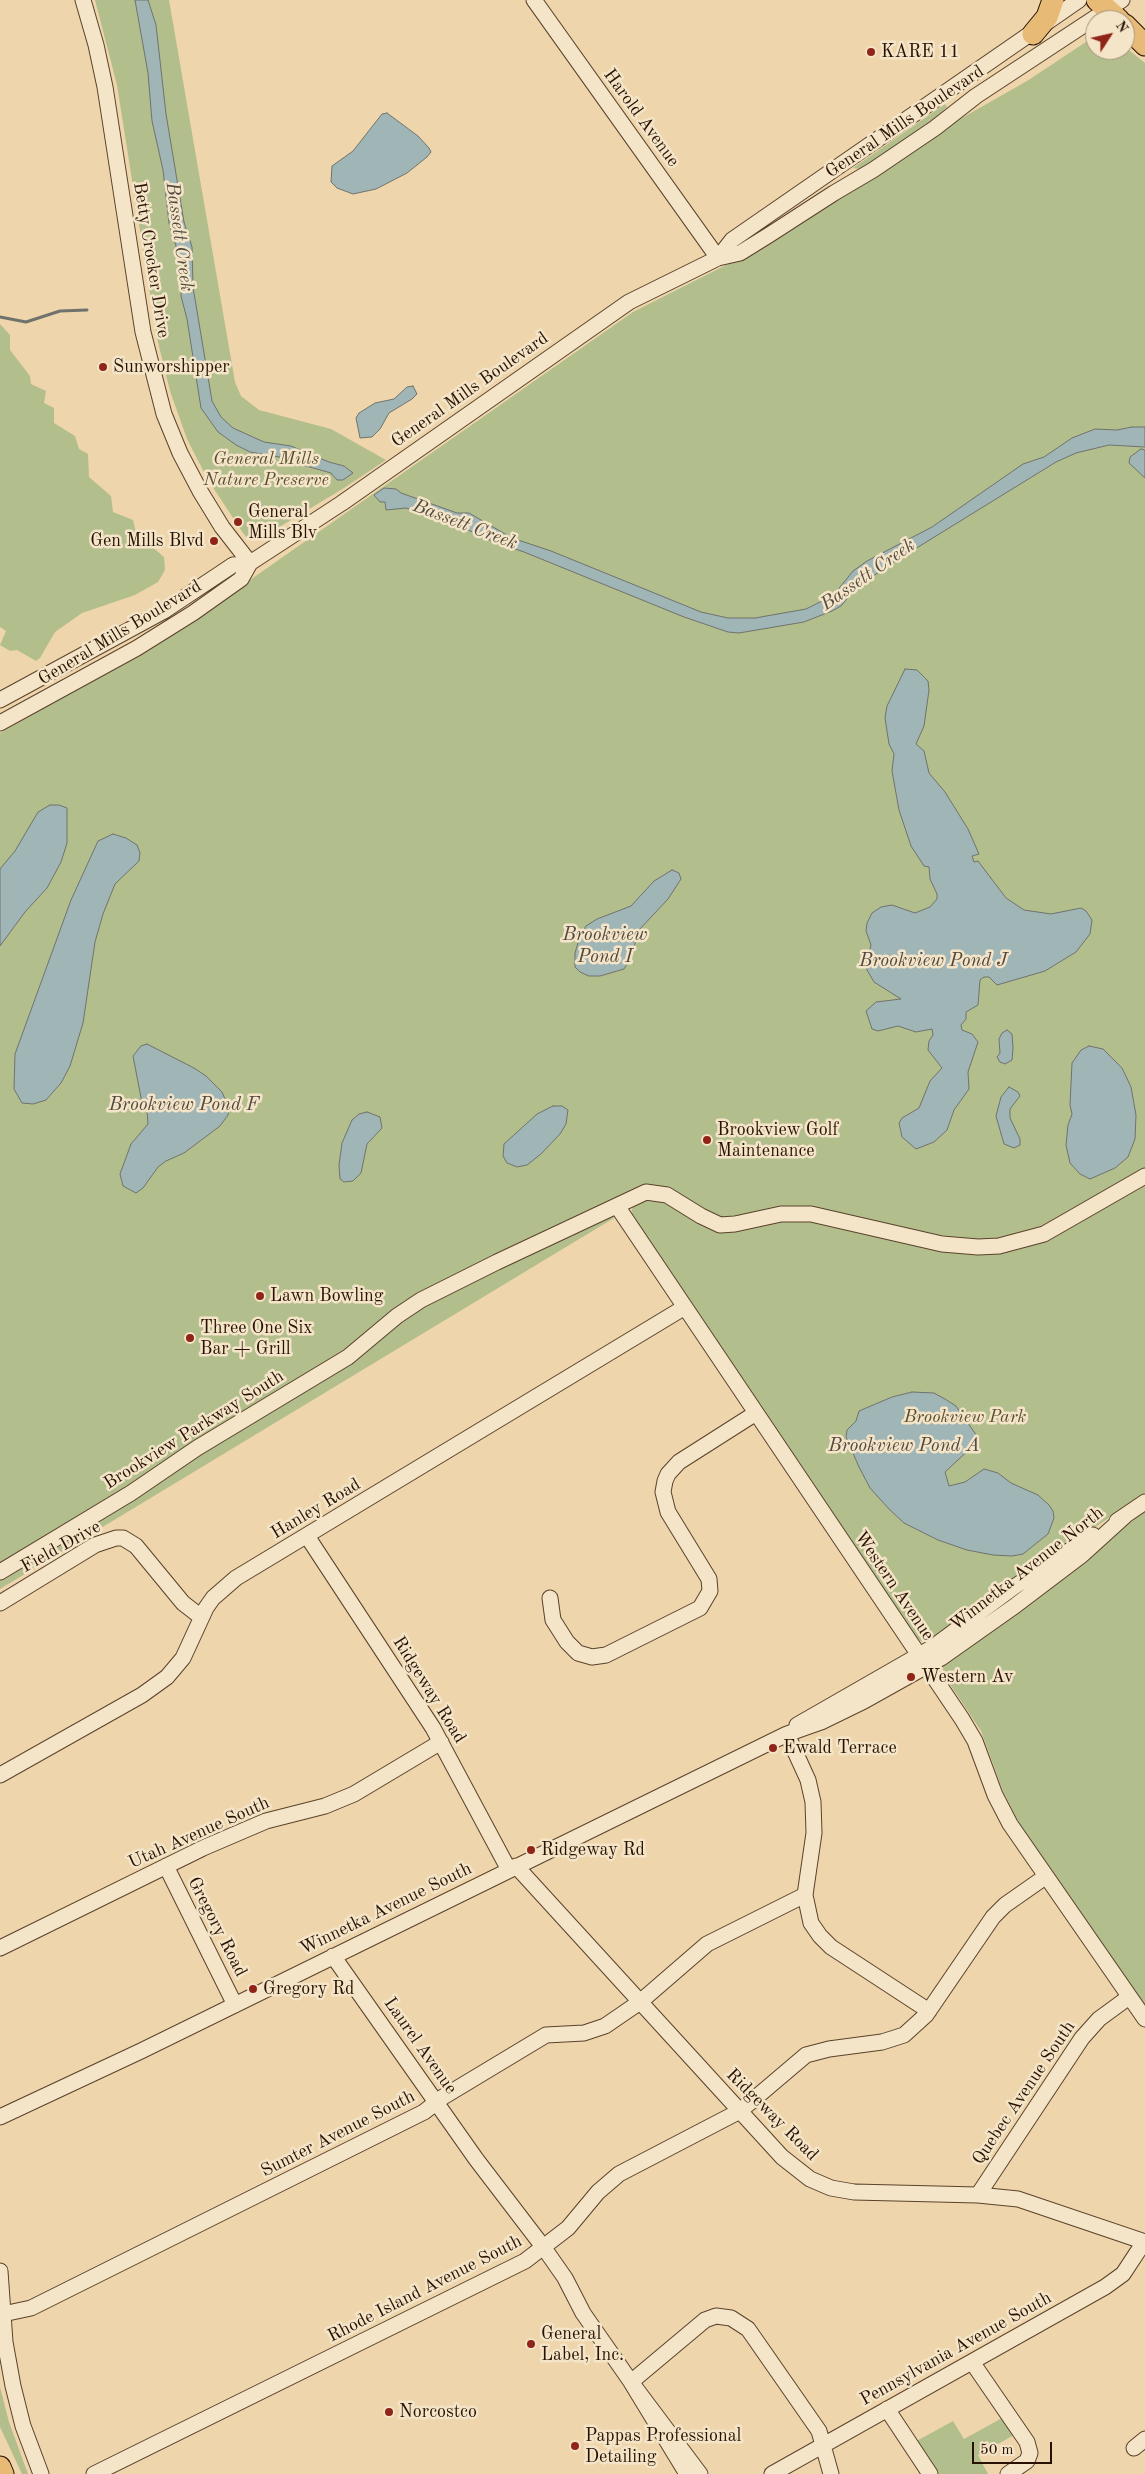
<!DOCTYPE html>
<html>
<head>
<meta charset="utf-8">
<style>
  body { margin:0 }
  #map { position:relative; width:1145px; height:2474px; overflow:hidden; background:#eed5ab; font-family:"Old Standard TT",serif }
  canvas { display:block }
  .north { position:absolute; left:1085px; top:10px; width:50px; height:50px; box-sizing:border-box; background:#f4e4c8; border:1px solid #a29078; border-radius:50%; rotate:55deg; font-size:14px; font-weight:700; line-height:20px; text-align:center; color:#281100 }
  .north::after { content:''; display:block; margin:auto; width:18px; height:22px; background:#8f2418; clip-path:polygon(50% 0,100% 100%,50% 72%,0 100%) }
  .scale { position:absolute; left:972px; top:2442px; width:80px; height:22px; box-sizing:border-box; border:2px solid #281100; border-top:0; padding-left:6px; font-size:15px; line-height:18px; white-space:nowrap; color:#281100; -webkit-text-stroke:4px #f4e4c8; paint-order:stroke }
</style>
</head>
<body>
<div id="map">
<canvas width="1145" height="2474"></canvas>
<div class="north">N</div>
<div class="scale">50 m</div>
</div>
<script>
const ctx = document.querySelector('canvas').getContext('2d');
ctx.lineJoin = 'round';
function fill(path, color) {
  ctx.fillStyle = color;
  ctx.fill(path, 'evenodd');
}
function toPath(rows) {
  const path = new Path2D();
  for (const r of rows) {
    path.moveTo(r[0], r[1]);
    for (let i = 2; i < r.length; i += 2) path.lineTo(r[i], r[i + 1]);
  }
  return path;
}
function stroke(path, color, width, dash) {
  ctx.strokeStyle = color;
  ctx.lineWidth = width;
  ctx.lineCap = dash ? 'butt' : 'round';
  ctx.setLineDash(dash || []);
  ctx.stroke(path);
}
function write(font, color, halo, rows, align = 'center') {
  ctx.font = font + ' "Old Standard TT",serif';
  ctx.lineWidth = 5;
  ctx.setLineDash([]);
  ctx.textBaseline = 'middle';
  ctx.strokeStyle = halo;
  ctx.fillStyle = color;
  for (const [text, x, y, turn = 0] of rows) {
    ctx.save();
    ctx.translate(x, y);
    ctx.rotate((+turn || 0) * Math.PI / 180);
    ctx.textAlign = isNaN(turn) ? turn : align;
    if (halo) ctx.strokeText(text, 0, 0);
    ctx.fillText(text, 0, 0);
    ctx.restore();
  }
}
fill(toPath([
  [95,0,169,0,235,382,241,396,259,410,331,429,386,460,344,488,258,540,249,540,243,533,208,480,187,439,170,391,157,338,117,85],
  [1095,36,1095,50,1125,50,1125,47,1145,63,1145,1169,1065,1217,1029,1233,981,1241,948,1238,847,1215,720,1218,670,1189,660,1186,644,1186,605,1204,614,1218,0,1589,0,733,136,656,210,608,633,312,728,264,838,200,953,123,1027,81],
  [945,104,947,107,929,124,875,161,860,169,853,168],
  [0,324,10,335,10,350,30,376,31,384,46,391,44,403,54,408,54,423,75,436,79,449,88,454,89,477,111,496,113,512,133,520,136,533,164,557,165,570,158,582,135,595,82,613,55,632,40,658,36,661,17,650,10,651,0,645,6,631,0,627],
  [1145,1183,1145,1493,929,1641,921,1641,916,1638,631,1213,633,1206,638,1201,656,1197,706,1225,807,1220,905,1241,1048,1239],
  [1145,1511,1145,2008,1026,1837,1003,1791,981,1731,945,1677,943,1669,943,1665],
  [0,2387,9,2422,28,2474,22,2474,0,2427],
  [1004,2417,1016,2434,978,2455,988,2474,935,2474,913,2443,953,2421,964,2439]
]), '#b3be8d');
const water = toPath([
  [135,0,148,0,156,25,166,114,184,222,192,247,193,287,212,401,221,417,233,428,264,442,291,446,329,462,344,466,353,473,343,480,337,480,331,473,299,464,285,458,250,452,236,445,218,432,201,408,187,319,181,296,182,266,169,223,163,170,152,121,148,73,135,0],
  [387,113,418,136,429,148,431,152,427,157,407,173,376,189,353,194,337,188,331,182,332,166,353,151,382,114,387,113],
  [413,386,417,394,412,399,389,413,380,429,372,437,360,438,356,418,359,413,375,403,394,399,407,387,413,386],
  [1132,427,1145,427,1145,447,1109,445,1076,453,1056,462,889,565,855,589,841,606,832,611,804,622,739,633,728,632,684,617,524,552,492,541,453,523,406,508,386,510,385,502,380,502,374,495,384,488,396,489,401,493,457,513,469,513,512,538,551,551,701,612,728,618,755,618,806,609,822,601,836,592,853,571,867,561,932,527,1023,464,1044,457,1072,438,1095,429,1117,430,1132,427],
  [1141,449,1145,450,1145,478,1129,463,1130,457,1141,449],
  [905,669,917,670,928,681,929,690,924,726,916,744,924,751,929,773,945,792,968,829,979,854,972,856,974,862,978,861,1006,898,1024,910,1051,914,1081,908,1086,911,1092,920,1090,934,1076,952,1045,971,997,985,989,977,984,977,980,980,978,1005,966,1012,966,1019,961,1025,962,1030,972,1034,978,1042,968,1072,969,1089,954,1110,947,1130,934,1142,916,1149,902,1137,899,1123,902,1118,919,1108,930,1081,942,1068,928,1050,929,1041,933,1035,932,1029,916,1032,898,1026,878,1031,872,1029,866,1011,876,1002,901,999,874,982,867,970,866,964,871,945,866,931,867,923,872,913,881,907,892,905,915,913,930,907,937,899,937,894,930,879,929,867,924,866,911,846,899,810,892,771,894,754,889,744,885,718,887,706,905,669],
  [50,805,59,805,67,808,67,843,61,862,47,888,25,912,0,946,0,869,15,851,38,812,50,805],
  [113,834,126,838,137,845,140,853,139,861,115,884,103,914,95,942,83,1023,70,1066,61,1083,46,1100,33,1104,22,1103,14,1089,15,1054,71,900,98,841,113,834],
  [672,870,679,873,681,879,668,899,639,930,631,957,624,969,600,976,589,976,580,972,575,967,575,953,580,936,586,926,597,919,631,906,654,881,672,870],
  [1007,1030,1012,1034,1013,1048,1012,1060,1005,1064,1000,1062,997,1057,1000,1053,999,1039,1002,1033,1007,1030],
  [147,1044,194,1068,206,1076,222,1092,229,1108,228,1115,220,1126,184,1153,166,1161,158,1167,143,1188,136,1193,123,1186,120,1174,131,1144,148,1124,147,1111,142,1103,133,1056,141,1046,147,1044],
  [1089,1046,1103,1049,1122,1068,1131,1087,1136,1115,1135,1139,1128,1157,1115,1168,1090,1179,1080,1174,1070,1163,1066,1145,1068,1125,1072,1114,1070,1105,1072,1063,1081,1050,1089,1046],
  [1009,1087,1018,1092,1020,1096,1010,1109,1010,1118,1020,1139,1020,1145,1014,1148,1004,1144,996,1116,1001,1097,1009,1087],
  [553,1106,562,1106,568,1110,566,1124,560,1134,541,1154,527,1165,517,1167,507,1163,503,1156,504,1144,537,1114,553,1106],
  [367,1112,380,1117,382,1128,367,1144,361,1173,353,1181,344,1182,340,1179,339,1165,342,1143,352,1120,359,1114,367,1112],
  [912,1392,934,1393,945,1399,956,1406,977,1436,973,1446,945,1472,949,1486,965,1482,984,1469,998,1473,1011,1483,1038,1495,1049,1505,1053,1511,1054,1518,1048,1534,1023,1554,1012,1556,993,1555,967,1550,938,1540,904,1523,889,1509,870,1488,859,1467,846,1437,847,1430,856,1421,859,1411,892,1397,912,1392]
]);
fill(water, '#a0b5b6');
stroke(water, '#70736d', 1);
stroke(toPath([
  [0,317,26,322,60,311,87,310]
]), '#70736d', 3);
const minor = toPath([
  [83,0,96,45,105,87,143,332,164,414,180,453,200,491,222,527,250,563],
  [534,0,718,258],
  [718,258,732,240,1079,0],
  [0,700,164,611,233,565,250,563],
  [0,723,137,648,193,613,241,579,250,563,342,503,629,302,718,258,740,253,769,235,834,193,873,170,935,128,976,96,1122,0],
  [617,1206,962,1719,975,1741,995,1795,1010,1824,1145,2019],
  [1117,1521,1145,1502],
  [307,1536,433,1728,509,1870],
  [0,1572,131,1493,197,1448,348,1357,397,1316,421,1300,497,1262,646,1192,667,1195,701,1216,720,1225,735,1224,781,1214,811,1214,942,1244,978,1247,999,1246,1044,1234,1145,1176],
  [550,1598,553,1620,567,1642,578,1653,592,1657,606,1655,700,1608,710,1591,709,1579,668,1512,663,1492,665,1481,668,1474,679,1462,756,1413],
  [0,1603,95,1545,116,1538,123,1538,136,1546,183,1603,201,1617],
  [797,1725,933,1647,1014,1587,1093,1535],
  [787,1734,808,1780,813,1802,814,1833,805,1895,811,1923,820,1936,831,1947,929,2011],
  [0,1775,142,1695,167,1677,183,1658,206,1608,213,1598,236,1578,685,1307],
  [166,1866,235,2005],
  [516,1866,782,2157,810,2179,831,2188,854,2192,978,2195,1018,2199,1145,2242],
  [0,1948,203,1848,266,1821,325,1806,354,1794,441,1742],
  [333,1956,476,2159,544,2248,565,2278,583,2313,631,2382,705,2320,716,2316,731,2318,748,2329,819,2431,831,2474],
  [0,2117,141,2051,787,1734,821,1722,864,1701,941,1658,1016,1605,1082,1555,1125,1516],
  [978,2195,1082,2038,1099,2019,1129,1997],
  [0,2271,5,2342,13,2386,23,2426,41,2474],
  [3,2314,31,2308,424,2112,443,2097,546,2035,584,2033,605,2026,640,2002,707,1944,805,1895],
  [972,2362,1027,2442,1030,2453,1027,2461,1008,2474],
  [887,2409,930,2474],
  [1134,2448,1145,2439],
  [94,2474,525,2261,568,2228,598,2192,619,2174,740,2111,806,2055,829,2049,882,2042,904,2035,926,2015,993,1917,1005,1905,1045,1877],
  [687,2474,631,2382,700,2474],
  [772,2474,1105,2287,1123,2274,1144,2242]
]);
const highway = toPath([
  [1097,0,1119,20],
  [1125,25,1145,45],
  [1033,34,1047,17,1053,0],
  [0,2467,3,2474]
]);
stroke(minor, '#5a422b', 17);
stroke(highway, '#281100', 23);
stroke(minor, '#f4e4c8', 15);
stroke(highway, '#e7ba76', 21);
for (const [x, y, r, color] of [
  [871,52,5,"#8f2418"],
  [103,367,5,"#8f2418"],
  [238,522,5,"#8f2418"],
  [214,541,5,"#8f2418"],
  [707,1140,5,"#8f2418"],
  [260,1296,5,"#8f2418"],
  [190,1338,5,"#8f2418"],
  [911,1677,5,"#8f2418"],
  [773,1748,5,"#8f2418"],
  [531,1850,5,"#8f2418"],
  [253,1989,5,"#8f2418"],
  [531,2344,5,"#8f2418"],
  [389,2412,5,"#8f2418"],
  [575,2446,5,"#8f2418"]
]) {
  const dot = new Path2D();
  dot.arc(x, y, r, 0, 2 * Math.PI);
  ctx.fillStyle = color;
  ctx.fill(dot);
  stroke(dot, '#f4e4c8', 2);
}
write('18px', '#281100', '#f4e4c8', [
  ["KARE 11",881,52],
  ["Sunworshipper",113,367],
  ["General",248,512],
  ["Mills Blv",248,533],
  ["Gen Mills Blvd",204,541,"right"],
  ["Brookview Golf",717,1130],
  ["Maintenance",717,1151],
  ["Lawn Bowling",270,1296],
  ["Three One Six",200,1328],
  ["Bar + Grill",200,1349],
  ["Western Av",921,1677],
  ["Ewald Terrace",783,1748],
  ["Ridgeway Rd",541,1850],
  ["Gregory Rd",263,1989],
  ["General",541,2334],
  ["Label, Inc.",541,2355],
  ["Norcostco",399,2412],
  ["Pappas Professional",585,2436],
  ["Detailing",585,2457]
], 'left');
write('18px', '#281100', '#f4e4c8', [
  ["Harold Avenue",641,118,54],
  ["General Mills Boulevard",905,122,-34],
  ["Betty Crocker Drive",151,260,81],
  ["General Mills Boulevard",470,390,-35],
  ["General Mills Boulevard",120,633,-31],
  ["Brookview Parkway South",194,1430,-32],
  ["Hanley Road",316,1509,-31],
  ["Field Drive",61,1547,-29],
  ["Winnetka Avenue North",1027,1569,-38],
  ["Western Avenue",894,1586,56],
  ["Ridgeway Road",429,1690,58],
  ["Utah Avenue South",199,1833,-24],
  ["Winnetka Avenue South",386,1909,-26],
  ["Gregory Road",217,1927,63],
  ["Laurel Avenue",420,2046,55],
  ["Quebec Avenue South",1024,2093,-56],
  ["Ridgeway Road",772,2115,45],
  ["Sumter Avenue South",338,2134,-27],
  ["Rhode Island Avenue South",425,2289,-27],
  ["Pennsylvania Avenue South",956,2349,-29]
]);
write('italic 18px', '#594e31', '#f4e4c8', [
  ["General Mills",266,459],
  ["Nature Preserve",266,480],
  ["Brookview Park",965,1417]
]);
write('italic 19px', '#524a40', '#f4e4c8', [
  ["Bassett Creek",179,237,82],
  ["Bassett Creek",465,525,21],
  ["Bassett Creek",868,575,-35],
  ["Brookview",605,935],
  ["Pond I",605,957],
  ["Brookview Pond J",933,961],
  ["Brookview Pond F",184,1105],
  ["Brookview Pond A",904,1446]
]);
</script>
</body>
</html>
